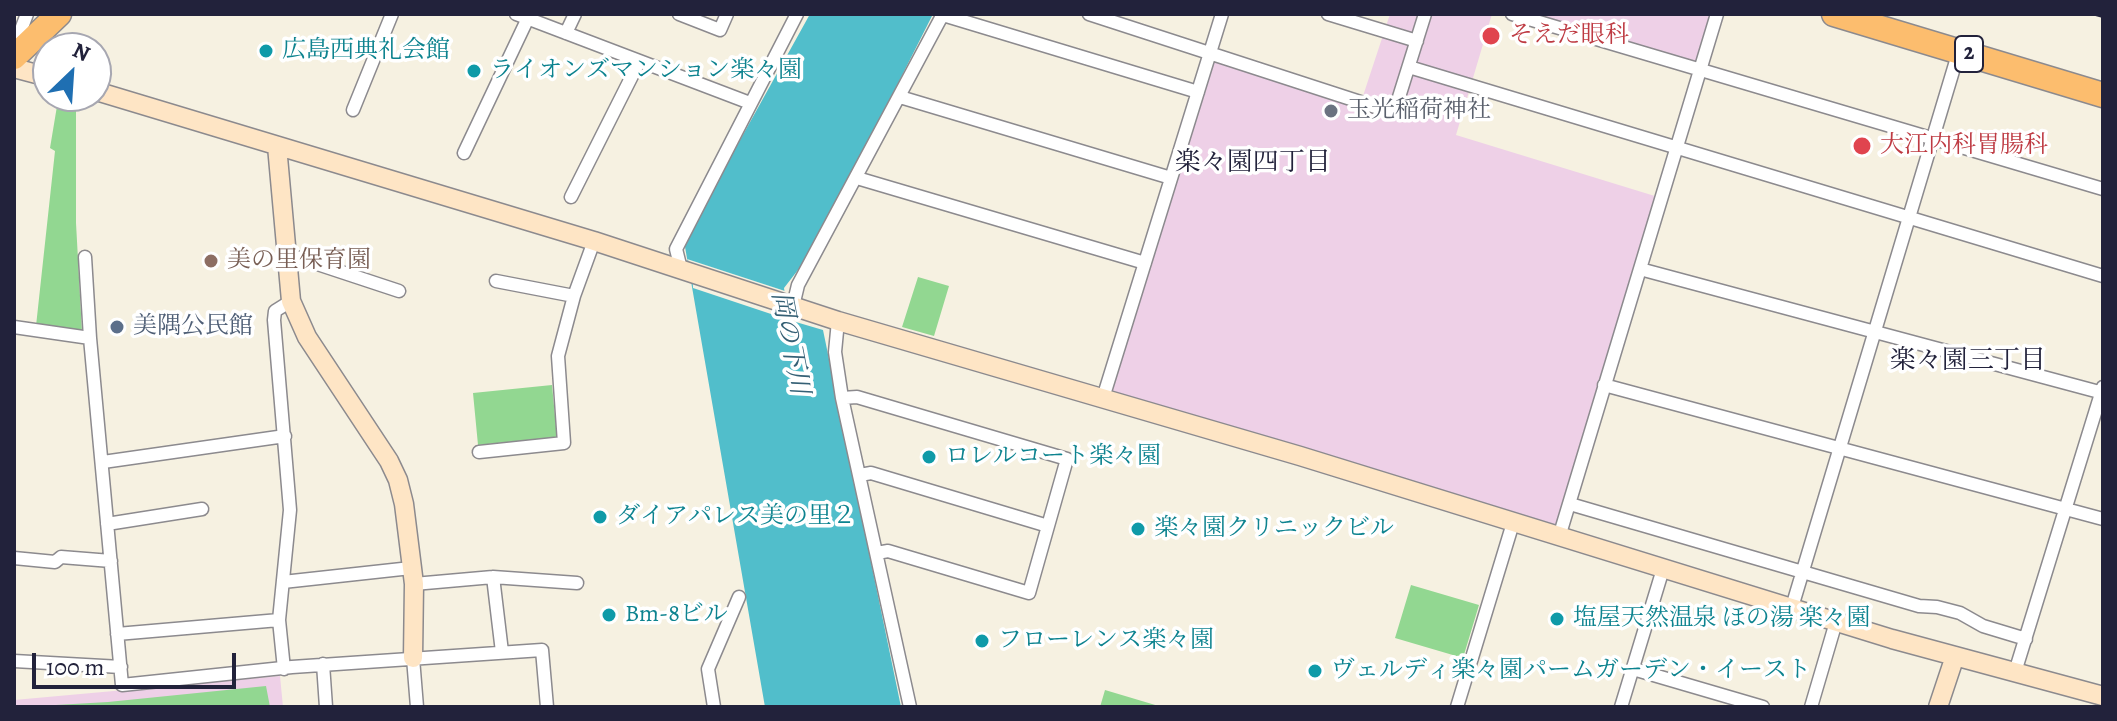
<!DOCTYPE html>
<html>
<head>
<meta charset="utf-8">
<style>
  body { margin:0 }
  #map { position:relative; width:2117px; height:721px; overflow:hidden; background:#f6f1e1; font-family:Alegreya,serif }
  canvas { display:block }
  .frame { position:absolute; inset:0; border:16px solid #22223b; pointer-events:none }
  .north { position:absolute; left:32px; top:32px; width:80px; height:80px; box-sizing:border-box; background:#fff; border:2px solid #a7a7b1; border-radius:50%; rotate:25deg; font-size:22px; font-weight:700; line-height:32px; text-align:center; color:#22223b }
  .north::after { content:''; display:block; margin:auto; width:28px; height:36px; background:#1f6fb2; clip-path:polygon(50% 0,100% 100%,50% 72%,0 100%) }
  .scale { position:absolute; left:32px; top:653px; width:204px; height:36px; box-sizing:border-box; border:4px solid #22223b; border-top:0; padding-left:10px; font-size:24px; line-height:28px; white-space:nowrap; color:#22223b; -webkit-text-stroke:6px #fff; paint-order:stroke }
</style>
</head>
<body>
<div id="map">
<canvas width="2117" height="721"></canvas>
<div class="frame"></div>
<div class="north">N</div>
<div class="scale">100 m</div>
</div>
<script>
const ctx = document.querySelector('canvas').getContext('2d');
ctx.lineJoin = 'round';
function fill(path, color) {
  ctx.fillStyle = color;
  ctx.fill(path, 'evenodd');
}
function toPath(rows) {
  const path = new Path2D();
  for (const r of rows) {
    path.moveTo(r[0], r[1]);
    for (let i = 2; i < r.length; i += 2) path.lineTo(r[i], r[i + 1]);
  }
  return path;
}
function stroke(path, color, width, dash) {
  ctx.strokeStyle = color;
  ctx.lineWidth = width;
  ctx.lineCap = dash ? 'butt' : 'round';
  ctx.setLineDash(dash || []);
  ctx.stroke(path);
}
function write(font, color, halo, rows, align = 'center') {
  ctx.font = font + ' Alegreya,"Noto Serif JP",serif';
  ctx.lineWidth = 7;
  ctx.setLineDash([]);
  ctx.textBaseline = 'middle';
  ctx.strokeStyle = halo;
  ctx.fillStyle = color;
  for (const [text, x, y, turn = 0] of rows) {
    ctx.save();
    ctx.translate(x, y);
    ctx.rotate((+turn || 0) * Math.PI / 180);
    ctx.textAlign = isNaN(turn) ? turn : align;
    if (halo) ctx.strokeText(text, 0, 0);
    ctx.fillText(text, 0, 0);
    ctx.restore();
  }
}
fill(toPath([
  [1390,14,1492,14,1456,135,1658,197,1562,537,1103,397,1211,53,1361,102],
  [1516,14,1717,14,1700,69],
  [280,676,283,707,14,707,14,700]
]), '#eed0e7');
fill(toPath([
  [58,100,76,105,76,223,82,332,36,326,55,151,50,148],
  [918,277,949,286,934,336,902,327],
  [552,385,557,437,478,445,473,393],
  [1411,585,1479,605,1463,658,1395,638],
  [266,686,270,707,21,707,108,702],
  [1105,690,1162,707,1100,707]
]), '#92d791');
fill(toPath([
  [810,14,933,14,815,248,784,288,789,320,823,330,901,707,765,707,684,241]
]), '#51becb');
fill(toPath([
  [687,259,785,291,789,320,693,288,692,265]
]), '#f6f1e1');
const street = toPath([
  [516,14,750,103],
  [679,14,720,30,727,14],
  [1089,14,1394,113,1425,14],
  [1328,14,1417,41],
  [1512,14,2103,189],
  [943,15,1198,92],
  [566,33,575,14],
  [14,48,27,14],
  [1409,67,2103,276],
  [900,97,1171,178],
  [353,110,392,14],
  [464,153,528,18],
  [857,178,1145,263],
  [571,197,639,62],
  [287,254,399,291],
  [85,257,90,338,122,685,292,667,542,650,547,707],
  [681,269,676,249,797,14],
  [1640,269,2103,393],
  [496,281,574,296],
  [793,306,798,285,943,14],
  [838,321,835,352,842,398,910,707],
  [14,327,90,338],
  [1604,385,2103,519],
  [842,398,857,397,1067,459,1029,593,888,551,877,553],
  [1103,398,1222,14],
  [479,452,564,443,558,356,574,296,594,241],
  [103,462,285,436],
  [860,475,871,473,1048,526],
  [1570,504,1919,606,1937,607,1960,613,1983,626,2026,639],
  [107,524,202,509],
  [1559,537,1717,14],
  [14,558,55,562,61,557,111,561],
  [493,577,502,652],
  [283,582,411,568],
  [414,584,493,577,577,583],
  [1792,607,1959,51],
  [117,634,279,620],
  [413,658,417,707],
  [14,661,121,667],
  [323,664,326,707],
  [284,669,279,620,290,510,274,320,275,311,291,301],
  [1633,669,1763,707],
  [2015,672,2103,387],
  [714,707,708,669,739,597],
  [1457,707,1513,523],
  [1621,707,1663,569],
  [1811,707,1836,622]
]);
const secondary = toPath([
  [14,68,48,77],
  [96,91,594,241,838,321,1300,456,1892,639,2103,696],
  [277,146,291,301,307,337,389,461,398,480,404,504,414,584,413,658],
  [1938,707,1955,656]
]);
const highway = toPath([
  [1834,14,2103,95],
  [14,57,59,14]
]);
stroke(street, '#8c8a8e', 15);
stroke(secondary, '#8c8a8e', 21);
stroke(highway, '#8c8a8e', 27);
stroke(street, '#fff', 12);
stroke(secondary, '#fee5c5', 18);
stroke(highway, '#fcbd6e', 24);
stroke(toPath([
  [2092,14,2103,17]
]), '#22223b', 2);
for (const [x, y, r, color] of [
  [1491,36,10,"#e0444e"],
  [266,51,8,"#0f9aa8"],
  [474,71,8,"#0f9aa8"],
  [1331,111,8,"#6b7280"],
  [1862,146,10,"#e0444e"],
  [211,261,8,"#8d6e63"],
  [117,327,8,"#5c6f8a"],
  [929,457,8,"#0f9aa8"],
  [600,517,8,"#0f9aa8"],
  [1138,529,8,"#0f9aa8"],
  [609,615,8,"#0f9aa8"],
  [1557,619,8,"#0f9aa8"],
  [982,641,8,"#0f9aa8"],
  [1315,671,8,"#0f9aa8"]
]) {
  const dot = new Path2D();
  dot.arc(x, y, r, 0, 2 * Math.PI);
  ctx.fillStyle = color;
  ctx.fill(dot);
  stroke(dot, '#fff', 3);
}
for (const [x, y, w] of [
  [1969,54,28]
]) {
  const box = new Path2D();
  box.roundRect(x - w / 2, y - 18, w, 36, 6);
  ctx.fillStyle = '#fff';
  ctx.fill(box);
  stroke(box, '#22223b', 2);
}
write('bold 22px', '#22223b', null, [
  ["2",1969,54]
]);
write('24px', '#be3a42', '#fff', [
  ["そえだ眼科",1509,36],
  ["大江内科胃腸科",1880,146]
], 'left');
write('24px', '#0d838f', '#fff', [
  ["広島西典礼会館",282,51],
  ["ライオンズマンション楽々園",490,71],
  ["ロレルコート楽々園",945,457],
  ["ダイアパレス美の里２",616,517],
  ["楽々園クリニックビル",1154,529],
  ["Bm-8ビル",625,615],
  ["塩屋天然温泉 ほの湯 楽々園",1573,619],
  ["フローレンス楽々園",998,641],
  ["ヴェルディ楽々園パームガーデン・イースト",1331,671]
], 'left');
write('24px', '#5b616d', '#fff', [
  ["玉光稲荷神社",1347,111]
], 'left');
write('24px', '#785e54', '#fff', [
  ["美の里保育園",227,261]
], 'left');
write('24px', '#4e5e75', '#fff', [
  ["美隅公民館",133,327]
], 'left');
write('26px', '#22223b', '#fff', [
  ["楽々園四丁目",1253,164],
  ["楽々園三丁目",1968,362]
]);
write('italic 26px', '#356075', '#fff', [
  ["岡の下川",789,343,79]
]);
</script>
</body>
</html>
